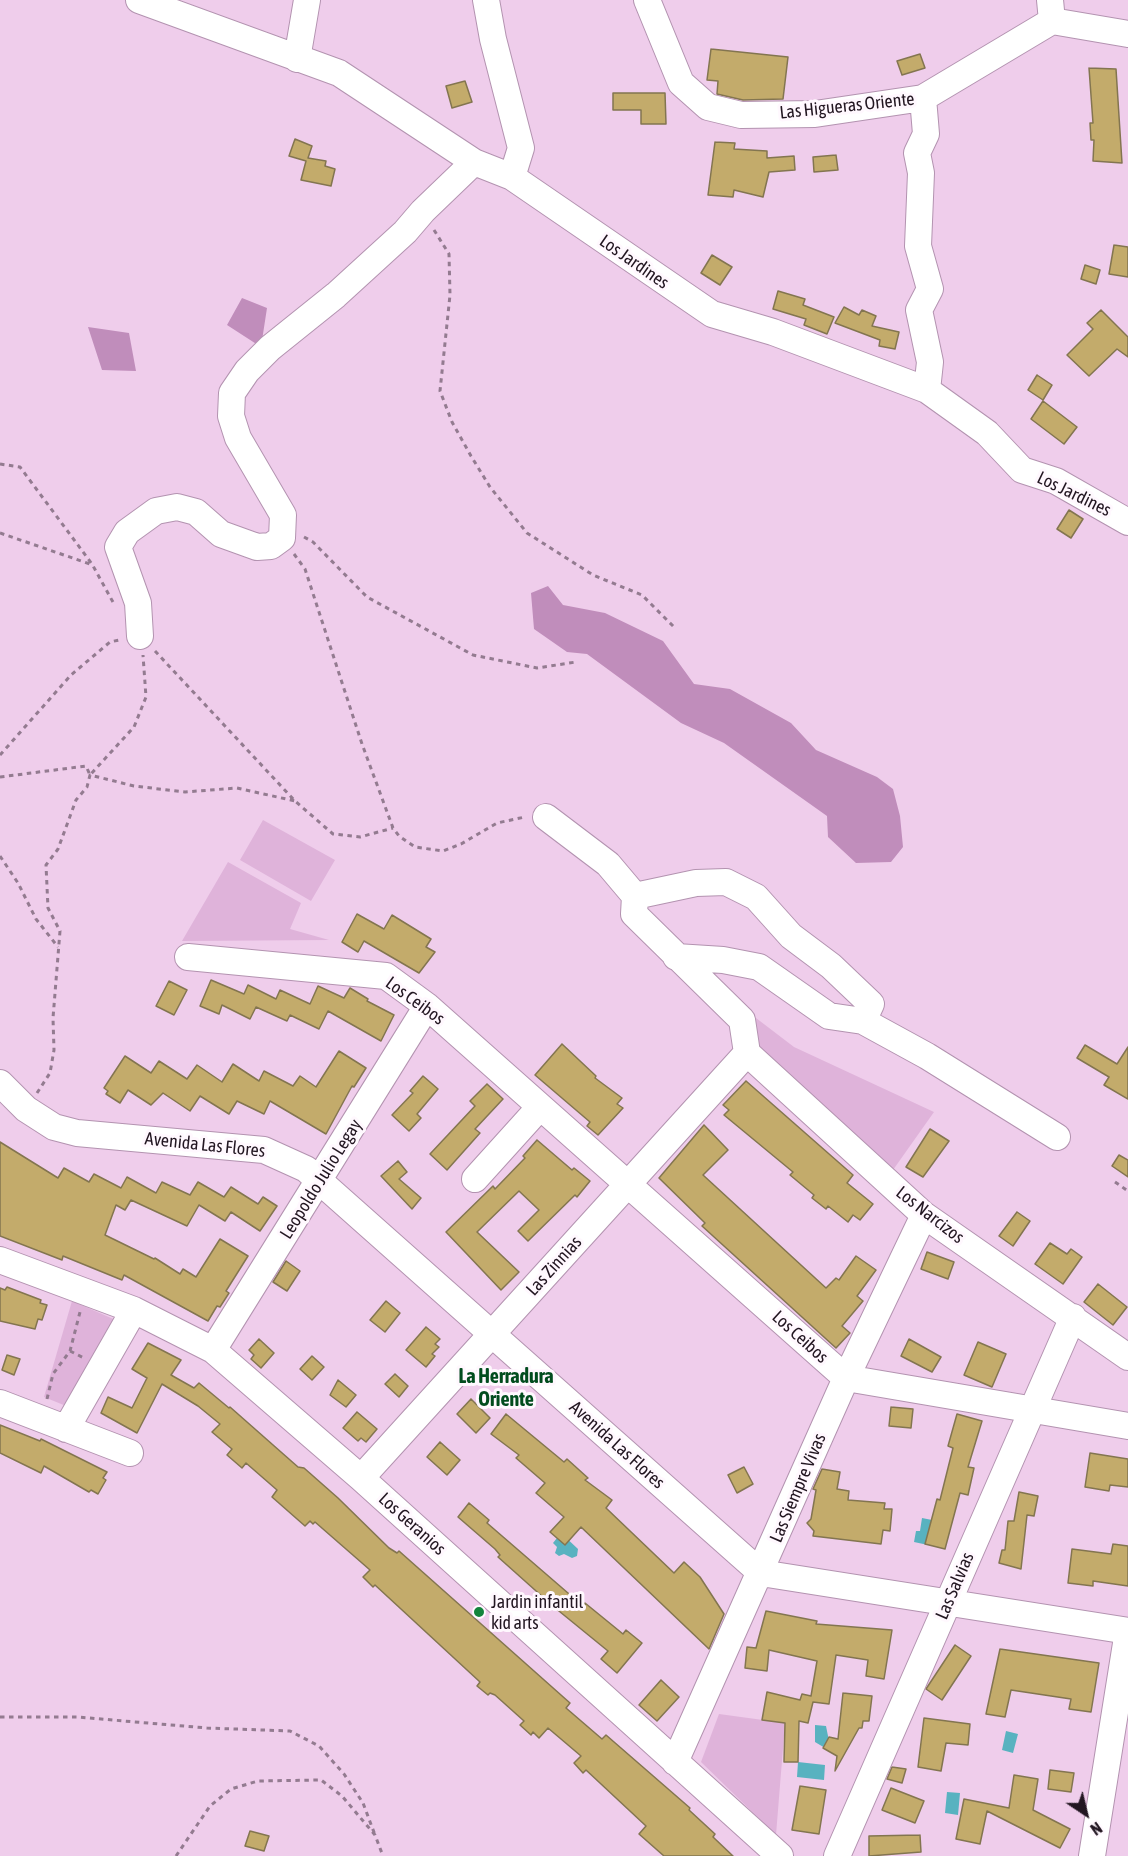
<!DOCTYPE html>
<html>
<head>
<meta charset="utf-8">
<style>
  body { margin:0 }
  #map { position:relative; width:1128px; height:1856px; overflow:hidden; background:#efcdeb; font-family:"Asap Condensed",sans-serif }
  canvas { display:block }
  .north { position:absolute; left:1056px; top:1784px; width:60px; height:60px; -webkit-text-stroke:4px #fff8fe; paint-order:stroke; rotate:145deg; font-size:16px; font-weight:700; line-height:24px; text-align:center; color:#221621 }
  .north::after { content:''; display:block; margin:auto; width:21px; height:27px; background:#221621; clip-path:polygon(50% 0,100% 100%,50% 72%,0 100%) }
</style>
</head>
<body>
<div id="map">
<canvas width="1128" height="1856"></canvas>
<div class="north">N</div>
</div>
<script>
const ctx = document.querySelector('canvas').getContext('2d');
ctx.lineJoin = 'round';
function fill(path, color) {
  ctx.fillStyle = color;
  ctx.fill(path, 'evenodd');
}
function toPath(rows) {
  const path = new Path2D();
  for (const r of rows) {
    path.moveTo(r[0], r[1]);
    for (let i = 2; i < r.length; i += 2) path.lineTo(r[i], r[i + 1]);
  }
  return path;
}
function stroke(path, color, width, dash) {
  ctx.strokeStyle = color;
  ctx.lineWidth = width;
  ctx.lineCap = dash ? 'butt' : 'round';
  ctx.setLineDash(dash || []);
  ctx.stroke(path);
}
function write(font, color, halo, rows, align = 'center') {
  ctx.font = font + ' "Asap Condensed",sans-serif';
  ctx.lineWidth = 6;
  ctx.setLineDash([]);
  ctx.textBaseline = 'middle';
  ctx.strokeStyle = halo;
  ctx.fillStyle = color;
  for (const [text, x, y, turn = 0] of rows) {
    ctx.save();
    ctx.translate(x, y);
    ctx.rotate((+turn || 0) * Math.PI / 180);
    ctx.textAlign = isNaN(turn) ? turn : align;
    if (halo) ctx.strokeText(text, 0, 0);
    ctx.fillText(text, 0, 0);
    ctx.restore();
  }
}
fill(toPath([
  [263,820,335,860,311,901,240,860],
  [228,862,301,903,290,929,329,940,182,941],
  [756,1018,794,1047,934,1112,893,1170,740,1037],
  [72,1301,118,1321,71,1408,44,1397],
  [719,1714,785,1723,776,1835,701,1762]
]), '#dfb3da');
fill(toPath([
  [242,298,267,308,261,347,227,325],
  [88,327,129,333,136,371,102,370],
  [548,586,563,605,605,613,663,641,694,684,730,689,791,723,816,750,877,777,893,789,900,816,903,847,891,862,856,863,828,837,827,816,724,743,681,723,587,654,567,652,534,629,531,593]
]), '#c08dbb');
fill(toPath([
  [922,1518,932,1520,928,1545,914,1542,916,1531,920,1531],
  [561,1533,578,1549,577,1556,572,1558,564,1554,559,1556,555,1553,557,1547,553,1543],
  [815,1725,826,1726,829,1741,825,1748,815,1742],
  [1006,1731,1018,1734,1013,1753,1002,1750],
  [798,1762,825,1765,824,1780,797,1777],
  [947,1792,960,1793,958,1815,945,1813]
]), '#58b2c0');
const building = toPath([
  [711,49,788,57,783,99,743,100,717,94,718,81,707,80,711,49],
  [920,54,925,68,902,75,897,61,920,54],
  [1089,68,1116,69,1122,163,1093,161,1094,140,1091,140,1090,123,1093,123,1089,68],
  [465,81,472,102,452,108,446,86,465,81],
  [613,93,665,93,666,124,641,124,641,110,613,110,613,93],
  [295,139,312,146,308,158,326,161,325,166,335,169,331,186,301,180,306,161,289,156,295,139],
  [715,142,735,143,734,149,767,151,767,158,794,156,795,170,769,172,763,197,734,190,733,197,708,195,715,142],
  [836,155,838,170,814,172,813,157,836,155],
  [1114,245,1128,247,1128,277,1109,274,1114,245],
  [712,255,732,267,720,285,701,273,712,255],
  [1085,265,1100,270,1096,284,1081,279,1085,265],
  [778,291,805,299,803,305,834,317,827,334,804,325,806,319,773,309,778,291],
  [844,307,859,315,862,310,876,316,872,326,899,332,895,349,879,346,880,340,835,323,844,307],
  [1101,310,1128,337,1128,357,1117,349,1089,376,1067,355,1093,329,1087,323,1101,310],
  [1037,375,1052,385,1043,400,1028,390,1037,375],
  [1043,401,1077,427,1064,444,1031,419,1043,401],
  [1069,510,1083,519,1071,538,1057,529,1069,510],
  [357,914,384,929,392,915,431,939,426,947,435,952,419,973,364,941,358,952,342,942,357,914],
  [211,980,244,994,248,985,276,999,280,990,310,1004,318,986,344,998,350,988,368,999,367,1001,394,1015,381,1041,328,1011,319,1029,290,1015,287,1021,256,1007,250,1019,222,1005,219,1014,200,1006,211,980],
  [169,981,187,990,174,1015,156,1006,169,981],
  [562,1044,596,1076,595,1078,622,1098,617,1104,623,1108,598,1135,587,1126,590,1122,535,1075,562,1044],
  [1085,1045,1117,1064,1128,1047,1128,1099,1104,1085,1109,1077,1077,1058,1085,1045],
  [339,1051,366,1068,354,1087,352,1086,326,1134,270,1101,264,1114,237,1101,229,1114,200,1096,190,1111,163,1093,151,1105,128,1090,120,1103,106,1094,108,1091,104,1088,125,1056,151,1073,159,1061,187,1079,197,1065,222,1082,233,1064,259,1081,264,1071,293,1086,300,1076,316,1087,339,1051],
  [423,1076,438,1089,417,1114,421,1118,409,1131,392,1115,413,1093,410,1091,423,1076],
  [746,1081,853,1175,847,1183,873,1204,860,1220,853,1215,848,1222,828,1206,826,1209,812,1198,814,1195,790,1175,793,1172,724,1115,729,1110,723,1105,746,1081],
  [487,1084,503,1099,475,1129,480,1133,447,1170,430,1154,475,1106,470,1101,487,1084],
  [704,1125,728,1150,703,1175,826,1288,836,1278,839,1280,856,1256,876,1270,857,1296,863,1301,842,1326,850,1333,836,1348,702,1226,705,1223,659,1178,704,1125],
  [930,1129,949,1141,923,1177,906,1167,930,1129],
  [537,1140,572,1170,574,1168,590,1181,577,1197,575,1195,528,1241,518,1231,539,1210,519,1191,477,1232,519,1272,501,1290,446,1232,493,1186,495,1189,525,1158,523,1156,537,1140],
  [0,1142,58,1178,64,1168,89,1182,94,1174,121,1188,127,1177,156,1193,162,1182,190,1195,198,1182,224,1197,231,1187,258,1204,263,1197,277,1206,260,1231,231,1212,225,1221,199,1205,187,1226,131,1200,125,1210,116,1205,105,1235,154,1259,155,1258,180,1274,183,1269,196,1277,220,1239,248,1256,226,1291,229,1293,220,1307,217,1306,208,1321,124,1275,122,1280,63,1256,62,1260,0,1236,0,1142],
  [1119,1155,1128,1160,1128,1177,1112,1166,1119,1155],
  [398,1161,407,1172,399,1179,421,1198,412,1209,381,1176,398,1161],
  [1017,1212,1030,1221,1013,1246,999,1236,1017,1212],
  [1050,1243,1067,1254,1071,1249,1082,1257,1063,1284,1035,1264,1050,1243],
  [927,1252,954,1262,948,1279,921,1269,927,1252],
  [286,1261,300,1271,287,1291,273,1282,286,1261],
  [1098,1284,1127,1307,1113,1325,1084,1302,1098,1284],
  [7,1287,41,1300,40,1303,47,1305,42,1320,38,1319,35,1329,0,1321,0,1288,5,1290,7,1287],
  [386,1301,400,1313,385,1332,370,1320,386,1301],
  [426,1327,440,1339,435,1344,439,1347,432,1354,435,1356,426,1367,406,1350,426,1327],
  [259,1339,274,1353,261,1368,251,1359,254,1355,249,1350,259,1339],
  [909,1339,941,1357,932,1372,901,1356,909,1339],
  [978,1342,1006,1354,992,1387,964,1375,978,1342],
  [148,1343,181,1360,171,1375,194,1388,199,1383,229,1408,230,1407,298,1467,304,1468,338,1498,389,1548,397,1553,399,1551,570,1703,566,1708,602,1739,606,1735,690,1808,689,1810,715,1834,713,1837,733,1856,664,1856,639,1834,646,1826,586,1770,583,1773,574,1763,581,1756,548,1728,539,1738,533,1732,531,1735,520,1725,524,1721,495,1695,490,1693,488,1695,477,1686,480,1682,375,1585,373,1587,363,1577,370,1570,315,1522,313,1524,310,1521,305,1526,272,1497,277,1490,246,1463,242,1468,227,1455,232,1449,212,1432,220,1424,198,1406,162,1384,137,1433,101,1413,108,1397,132,1408,147,1378,132,1369,148,1343],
  [7,1355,20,1359,14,1375,2,1370,7,1355],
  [312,1356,324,1367,312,1380,300,1369,312,1356],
  [395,1374,408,1386,399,1397,385,1384,395,1374],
  [338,1380,356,1395,346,1407,330,1395,338,1380],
  [471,1399,490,1418,476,1433,457,1414,471,1399],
  [891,1407,913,1409,911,1428,889,1426,891,1407],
  [357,1412,377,1429,366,1442,361,1438,358,1441,343,1428,357,1412],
  [506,1414,564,1462,567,1459,588,1478,585,1480,612,1500,606,1508,674,1573,684,1562,700,1577,724,1614,709,1649,581,1527,565,1545,550,1532,564,1517,536,1493,545,1483,516,1458,519,1455,491,1434,506,1414],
  [957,1414,982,1421,968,1467,974,1468,968,1495,960,1493,945,1549,925,1544,937,1499,940,1500,953,1448,948,1446,957,1414],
  [0,1425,40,1441,41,1439,107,1472,103,1478,106,1480,98,1494,91,1490,89,1492,44,1466,41,1473,0,1453,0,1425],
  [440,1442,460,1460,447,1475,427,1457,440,1442],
  [1090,1453,1128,1459,1128,1487,1110,1485,1109,1491,1085,1487,1090,1453],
  [744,1467,753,1484,737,1493,728,1475,744,1467],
  [822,1469,840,1472,837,1489,849,1491,848,1500,885,1503,884,1509,892,1509,890,1531,883,1530,881,1544,813,1536,814,1531,807,1523,811,1519,816,1490,813,1489,822,1469],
  [1019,1492,1038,1496,1034,1516,1027,1515,1021,1569,999,1563,1002,1550,1005,1550,1008,1521,1014,1521,1019,1492],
  [469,1503,489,1520,487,1523,583,1606,585,1603,623,1634,626,1630,642,1643,617,1673,601,1659,608,1651,554,1607,498,1557,500,1555,495,1549,458,1517,469,1503],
  [1113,1544,1128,1546,1128,1586,1093,1581,1093,1586,1068,1583,1072,1549,1111,1554,1113,1544],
  [766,1611,817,1621,816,1624,892,1630,884,1679,866,1676,868,1660,836,1655,829,1704,813,1702,808,1723,799,1721,798,1762,784,1762,785,1723,762,1720,767,1692,800,1700,802,1694,811,1696,817,1661,769,1650,767,1671,745,1668,747,1647,756,1648,766,1611],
  [955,1645,971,1656,942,1700,926,1689,955,1645],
  [1000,1649,1099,1663,1091,1712,1069,1709,1071,1699,1011,1690,1005,1717,986,1714,1000,1649],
  [661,1680,679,1697,657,1721,639,1705,661,1680],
  [843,1693,872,1696,869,1721,863,1721,862,1728,859,1728,835,1771,837,1756,823,1748,829,1737,838,1739,843,1693],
  [924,1718,970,1724,968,1745,946,1743,941,1771,918,1767,924,1718],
  [892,1767,906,1769,902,1783,887,1779,892,1767],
  [1050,1770,1074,1773,1071,1792,1048,1789,1050,1770],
  [1014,1775,1038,1779,1033,1810,1070,1829,1060,1848,987,1811,980,1844,956,1839,964,1799,1009,1808,1014,1775],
  [800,1786,826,1790,819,1834,792,1830,800,1786],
  [891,1788,924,1801,915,1823,882,1810,891,1788],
  [250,1831,269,1836,264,1851,245,1846,250,1831],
  [920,1835,921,1852,869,1856,869,1836,920,1835]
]);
fill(building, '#c3ab6b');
stroke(building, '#837550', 1.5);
const minor = toPath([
  [139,0,339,73,474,162,512,177,712,314,773,332,927,390,987,433,1022,470,1056,481,1128,522],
  [486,0,493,39,521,148,512,177],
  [647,0,681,83,708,107,741,115,815,114,923,98,1052,21,1128,34],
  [1050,0,1052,21],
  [297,59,307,0],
  [923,98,926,134,917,153,921,173,918,246,930,289,919,310,930,362,927,390],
  [140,636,138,603,118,547,127,532,156,511,177,507,196,512,221,534,257,547,271,546,282,538,283,515,238,438,231,416,232,393,247,371,270,348,336,295,405,232,423,211,474,162],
  [546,817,608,864,635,896],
  [188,957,386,976,427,1006,846,1378,1128,1426],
  [676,957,723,960,759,967,829,1016,863,1021],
  [747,1053,742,1020,634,914,635,896,696,883,726,882,756,897,791,936,831,966,871,1004,863,1021,927,1056,1057,1137],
  [747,1053,924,1215,1128,1357],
  [0,1083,26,1109,54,1127,77,1133,264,1150,306,1169,761,1573,1128,1631],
  [475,1179,540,1107],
  [0,1260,134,1310,213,1350,361,1478,780,1856],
  [213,1350,427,1006],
  [0,1403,130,1453],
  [66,1429,134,1310],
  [361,1478,747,1053],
  [675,1762,846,1378,924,1215],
  [837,1856,1073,1317],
  [1092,1856,1128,1631]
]);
stroke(minor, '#b393b0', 28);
stroke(toPath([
  [434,230,449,254,450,295,440,391,452,422,471,456,490,487,527,533,593,575,642,595,676,629],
  [0,464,20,467,92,564,114,604],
  [0,533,90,564],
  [304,537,313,542,367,597,473,655,537,668,576,662],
  [294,554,305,569,362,744,393,828,399,836,415,847,443,851,461,844,497,823,525,817],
  [155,651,295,801,333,834,360,837,393,828],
  [0,755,71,675,110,642,119,640],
  [0,777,86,766,90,775,134,727,146,697,143,655],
  [0,856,18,883,36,919,58,947],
  [37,1093,50,1073,54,1050,53,1018,60,931,48,908,46,865,58,849,76,800,87,787,90,775,134,786,185,792,237,788,295,801],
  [1115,1182,1128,1191],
  [70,1351,84,1358],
  [47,1399,53,1374,70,1351,80,1312],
  [0,1717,77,1717,207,1728,290,1731,319,1746,344,1774,363,1803,375,1835],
  [176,1856,210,1806,231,1789,258,1781,321,1780,342,1796,375,1835,383,1856]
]), '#937b90', 3, [4.5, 4.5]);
stroke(minor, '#fff', 26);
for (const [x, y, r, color] of [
  [479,1612,6,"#13843c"]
]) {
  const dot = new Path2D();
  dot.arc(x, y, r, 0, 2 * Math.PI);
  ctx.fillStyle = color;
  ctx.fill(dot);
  stroke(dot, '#fff8fe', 2);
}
write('18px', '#221621', '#fff8fe', [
  ["Las Higueras Oriente",847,106,-6],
  ["Los Jardines",634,262,35],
  ["Los Jardines",1074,494,26],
  ["Los Ceibos",415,1001,36],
  ["Avenida Las Flores",205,1145,6],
  ["Leopoldo Julio Legay",321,1179,-58],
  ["Los Narcizos",930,1215,38],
  ["Las Zinnias",554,1266,-48],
  ["Los Ceibos",800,1337,42],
  ["Avenida Las Flores",617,1445,42],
  ["Las Siempre Vivas",798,1488,-67],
  ["Los Geranios",412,1524,42],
  ["Las Salvias",955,1586,-67]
]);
write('18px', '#221621', '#fff8fe', [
  ["Jardin infantil",491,1602],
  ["kid arts",491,1623]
], 'left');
write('bold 20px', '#024c1e', '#fff8fe', [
  ["La Herradura",506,1377],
  ["Oriente",506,1400]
]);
</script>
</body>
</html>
